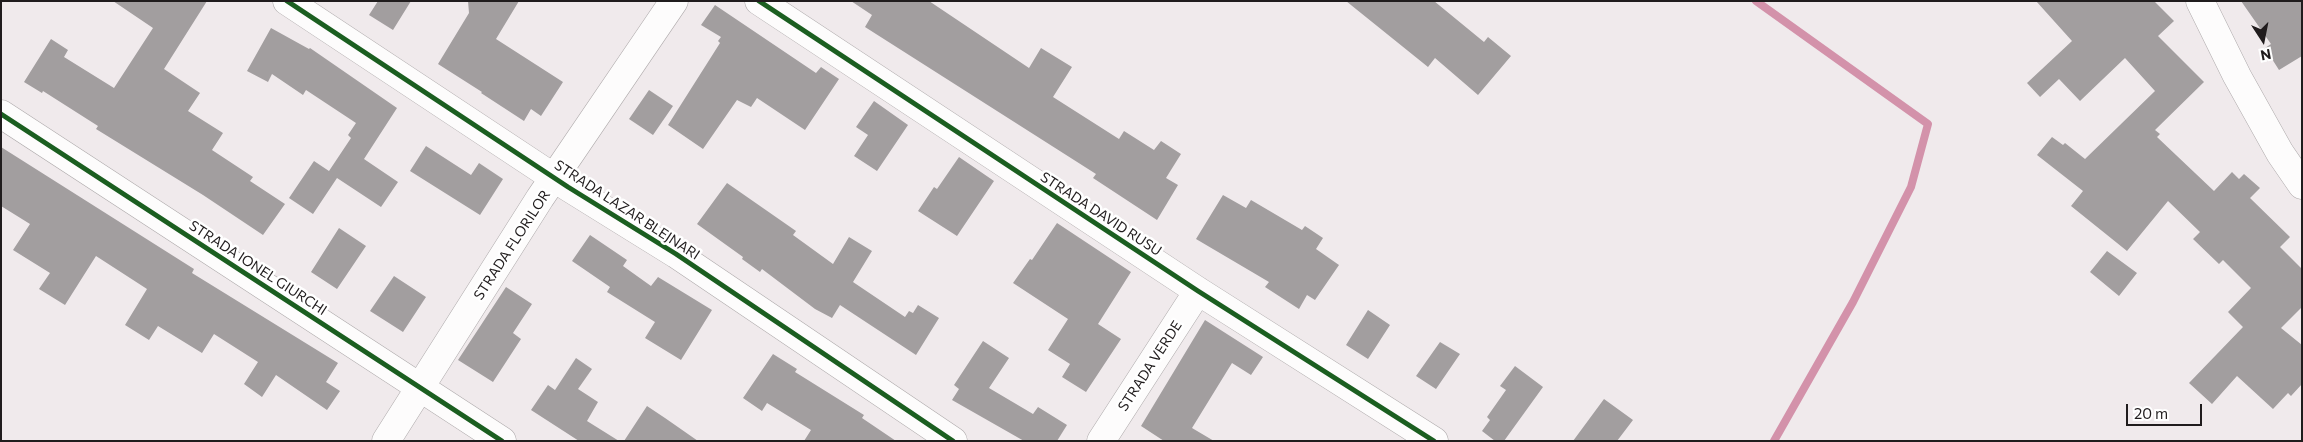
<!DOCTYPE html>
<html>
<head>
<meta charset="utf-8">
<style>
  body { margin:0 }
  #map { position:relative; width:2303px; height:442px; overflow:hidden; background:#f0eaec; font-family:Commissioner,sans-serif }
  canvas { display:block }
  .frame { position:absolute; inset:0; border:2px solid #201c1d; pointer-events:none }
  .north { position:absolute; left:2238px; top:15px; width:50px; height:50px; -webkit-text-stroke:4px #fff; paint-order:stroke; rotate:169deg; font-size:14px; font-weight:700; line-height:20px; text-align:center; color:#201c1d }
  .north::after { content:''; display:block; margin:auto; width:18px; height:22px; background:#201c1d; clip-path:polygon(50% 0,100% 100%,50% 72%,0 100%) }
  .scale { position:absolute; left:2126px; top:404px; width:76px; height:22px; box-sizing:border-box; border:2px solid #201c1d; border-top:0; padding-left:6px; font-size:15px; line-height:18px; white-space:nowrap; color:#201c1d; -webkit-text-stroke:4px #fff; paint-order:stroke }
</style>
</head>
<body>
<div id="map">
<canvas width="2303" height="442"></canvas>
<div class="frame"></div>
<div class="north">N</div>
<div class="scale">20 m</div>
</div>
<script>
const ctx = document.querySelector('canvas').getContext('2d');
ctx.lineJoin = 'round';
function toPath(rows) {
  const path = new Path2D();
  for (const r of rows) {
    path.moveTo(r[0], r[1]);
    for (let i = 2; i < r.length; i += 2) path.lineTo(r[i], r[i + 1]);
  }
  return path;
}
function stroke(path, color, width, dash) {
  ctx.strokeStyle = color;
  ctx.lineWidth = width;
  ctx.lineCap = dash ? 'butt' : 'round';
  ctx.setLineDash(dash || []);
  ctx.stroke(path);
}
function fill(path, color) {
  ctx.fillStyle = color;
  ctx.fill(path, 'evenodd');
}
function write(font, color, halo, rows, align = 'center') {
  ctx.font = font + ' Commissioner,sans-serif';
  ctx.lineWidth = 5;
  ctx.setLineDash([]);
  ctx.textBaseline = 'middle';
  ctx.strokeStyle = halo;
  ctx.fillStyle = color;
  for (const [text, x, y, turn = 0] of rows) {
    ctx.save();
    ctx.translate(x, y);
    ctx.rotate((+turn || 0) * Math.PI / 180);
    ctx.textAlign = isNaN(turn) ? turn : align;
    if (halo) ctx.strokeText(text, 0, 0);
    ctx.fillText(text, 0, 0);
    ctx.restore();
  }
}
stroke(toPath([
  [1756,1,1928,124,1911,187,1853,302,1774,441]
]), '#d392aa', 8);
fill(toPath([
  [113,1,207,1,164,69,200,93,188,111,223,133,212,150,253,177,250,181,285,204,263,235,203,195,96,129,98,126,43,91,42,93,24,82,51,39,68,50,64,57,114,88,153,28],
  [378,1,411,1,393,30,369,15],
  [468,1,519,1,496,39,563,82,541,116,531,109,524,121,481,93,482,92,438,64,469,13],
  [851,1,929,1,1029,68,1041,48,1072,67,1053,97,1119,139,1124,131,1154,150,1161,141,1181,154,1166,178,1178,185,1157,220,1093,178,1096,174,865,27,872,15],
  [1346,1,1434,1,1484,42,1488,37,1511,56,1478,95,1435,58,1428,67],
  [2036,1,2154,1,2174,21,2158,36,2204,82,2155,130,2160,134,2157,137,2214,191,2232,172,2239,179,2244,174,2260,188,2250,198,2290,237,2280,247,2302,269,2302,307,2281,328,2302,345,2302,384,2291,396,2288,393,2273,409,2237,376,2212,404,2189,383,2243,327,2228,312,2251,288,2223,260,2219,264,2193,239,2200,232,2168,201,2127,251,2071,206,2083,191,2037,155,2052,137,2063,145,2065,143,2085,159,2155,91,2125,58,2080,101,2059,79,2040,97,2027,83,2072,41],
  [2241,1,2302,1,2302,56,2279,70,2265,48,2271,44],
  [715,5,816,73,821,67,839,79,805,130,757,98,751,107,737,100,703,149,668,125,720,43,718,41,721,37,701,25],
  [271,28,309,49,310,48,397,108,364,159,398,182,381,207,337,178,313,214,289,198,314,161,329,171,351,138,348,135,356,123,306,90,303,95,272,74,268,82,247,71],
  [649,90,673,106,653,135,629,119],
  [874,101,908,125,877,171,854,156,868,135,856,127],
  [426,146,471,175,479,163,503,179,480,215,410,171],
  [1,147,194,269,192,273,338,363,326,382,340,391,327,410,276,375,262,397,244,384,258,362,214,334,202,353,158,326,149,340,125,325,147,289,96,256,65,305,39,289,50,273,13,250,30,224,1,206],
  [959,157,994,181,957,236,918,211,934,187,937,189],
  [727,183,796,231,793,235,833,264,849,237,872,251,853,282,905,317,909,311,913,313,918,305,939,318,916,355,840,305,832,318,815,309,762,269,760,272,742,259,743,257,697,224],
  [1223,195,1246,208,1251,200,1302,230,1305,226,1323,238,1316,249,1339,265,1315,300,1307,295,1299,309,1265,287,1269,282,1196,239],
  [1057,223,1131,272,1098,324,1121,339,1086,392,1062,377,1070,364,1048,350,1068,319,1013,283,1030,259,1032,260],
  [339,228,366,246,337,289,311,272],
  [590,235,627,260,623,266,651,286,658,277,712,310,681,360,645,338,655,322,607,292,610,287,572,261],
  [2107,251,2137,273,2119,296,2090,272],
  [394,276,426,297,403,332,370,311],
  [506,287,532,304,513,333,521,339,493,382,458,360],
  [1368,310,1390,325,1368,359,1346,345],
  [1205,320,1263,357,1251,375,1232,363,1192,428,1214,441,1164,441,1141,426],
  [983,341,1009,358,989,388,1033,414,1038,407,1067,425,1057,441,1024,441,952,400,959,389,954,385],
  [1440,342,1460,354,1436,389,1416,376],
  [773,354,797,369,795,372,864,415,862,418,896,441,804,441,811,430,767,403,762,411,743,398],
  [576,358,592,369,578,389,598,402,587,421,619,441,579,441,531,410,548,385,555,390],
  [1515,366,1543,387,1504,441,1495,441,1482,431,1490,420,1487,417,1506,390,1500,386],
  [1604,399,1633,420,1617,441,1573,441],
  [647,406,665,418,698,441,624,441]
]), '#a29e9f');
const minor = toPath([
  [287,1,568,187,676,254,953,441],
  [759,1,1198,291,1434,441],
  [1,114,502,441],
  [386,441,540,198,674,1],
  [1101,441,1198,291]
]);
const tertiary = toPath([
  [2200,1,2237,76,2280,153,2302,185]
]);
stroke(minor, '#ada9aa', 29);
stroke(tertiary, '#ada9aa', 29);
stroke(minor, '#fdfcfc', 28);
stroke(tertiary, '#fdfcfc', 28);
stroke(toPath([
  [287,1,568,187,676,254,953,441],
  [759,1,1198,291,1434,441],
  [1,114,502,441]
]), '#1b5e20', 5);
write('14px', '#201c1d', '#fff', [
  ["STRADA LAZAR BLEJNARI",627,210,33],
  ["STRADA DAVID RUSU",1101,214,33],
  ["STRADA FLORILOR",512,245,-57],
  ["STRADA IONEL GIURCHI",258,268,33],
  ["STRADA VERDE",1150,366,-57]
]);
</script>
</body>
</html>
